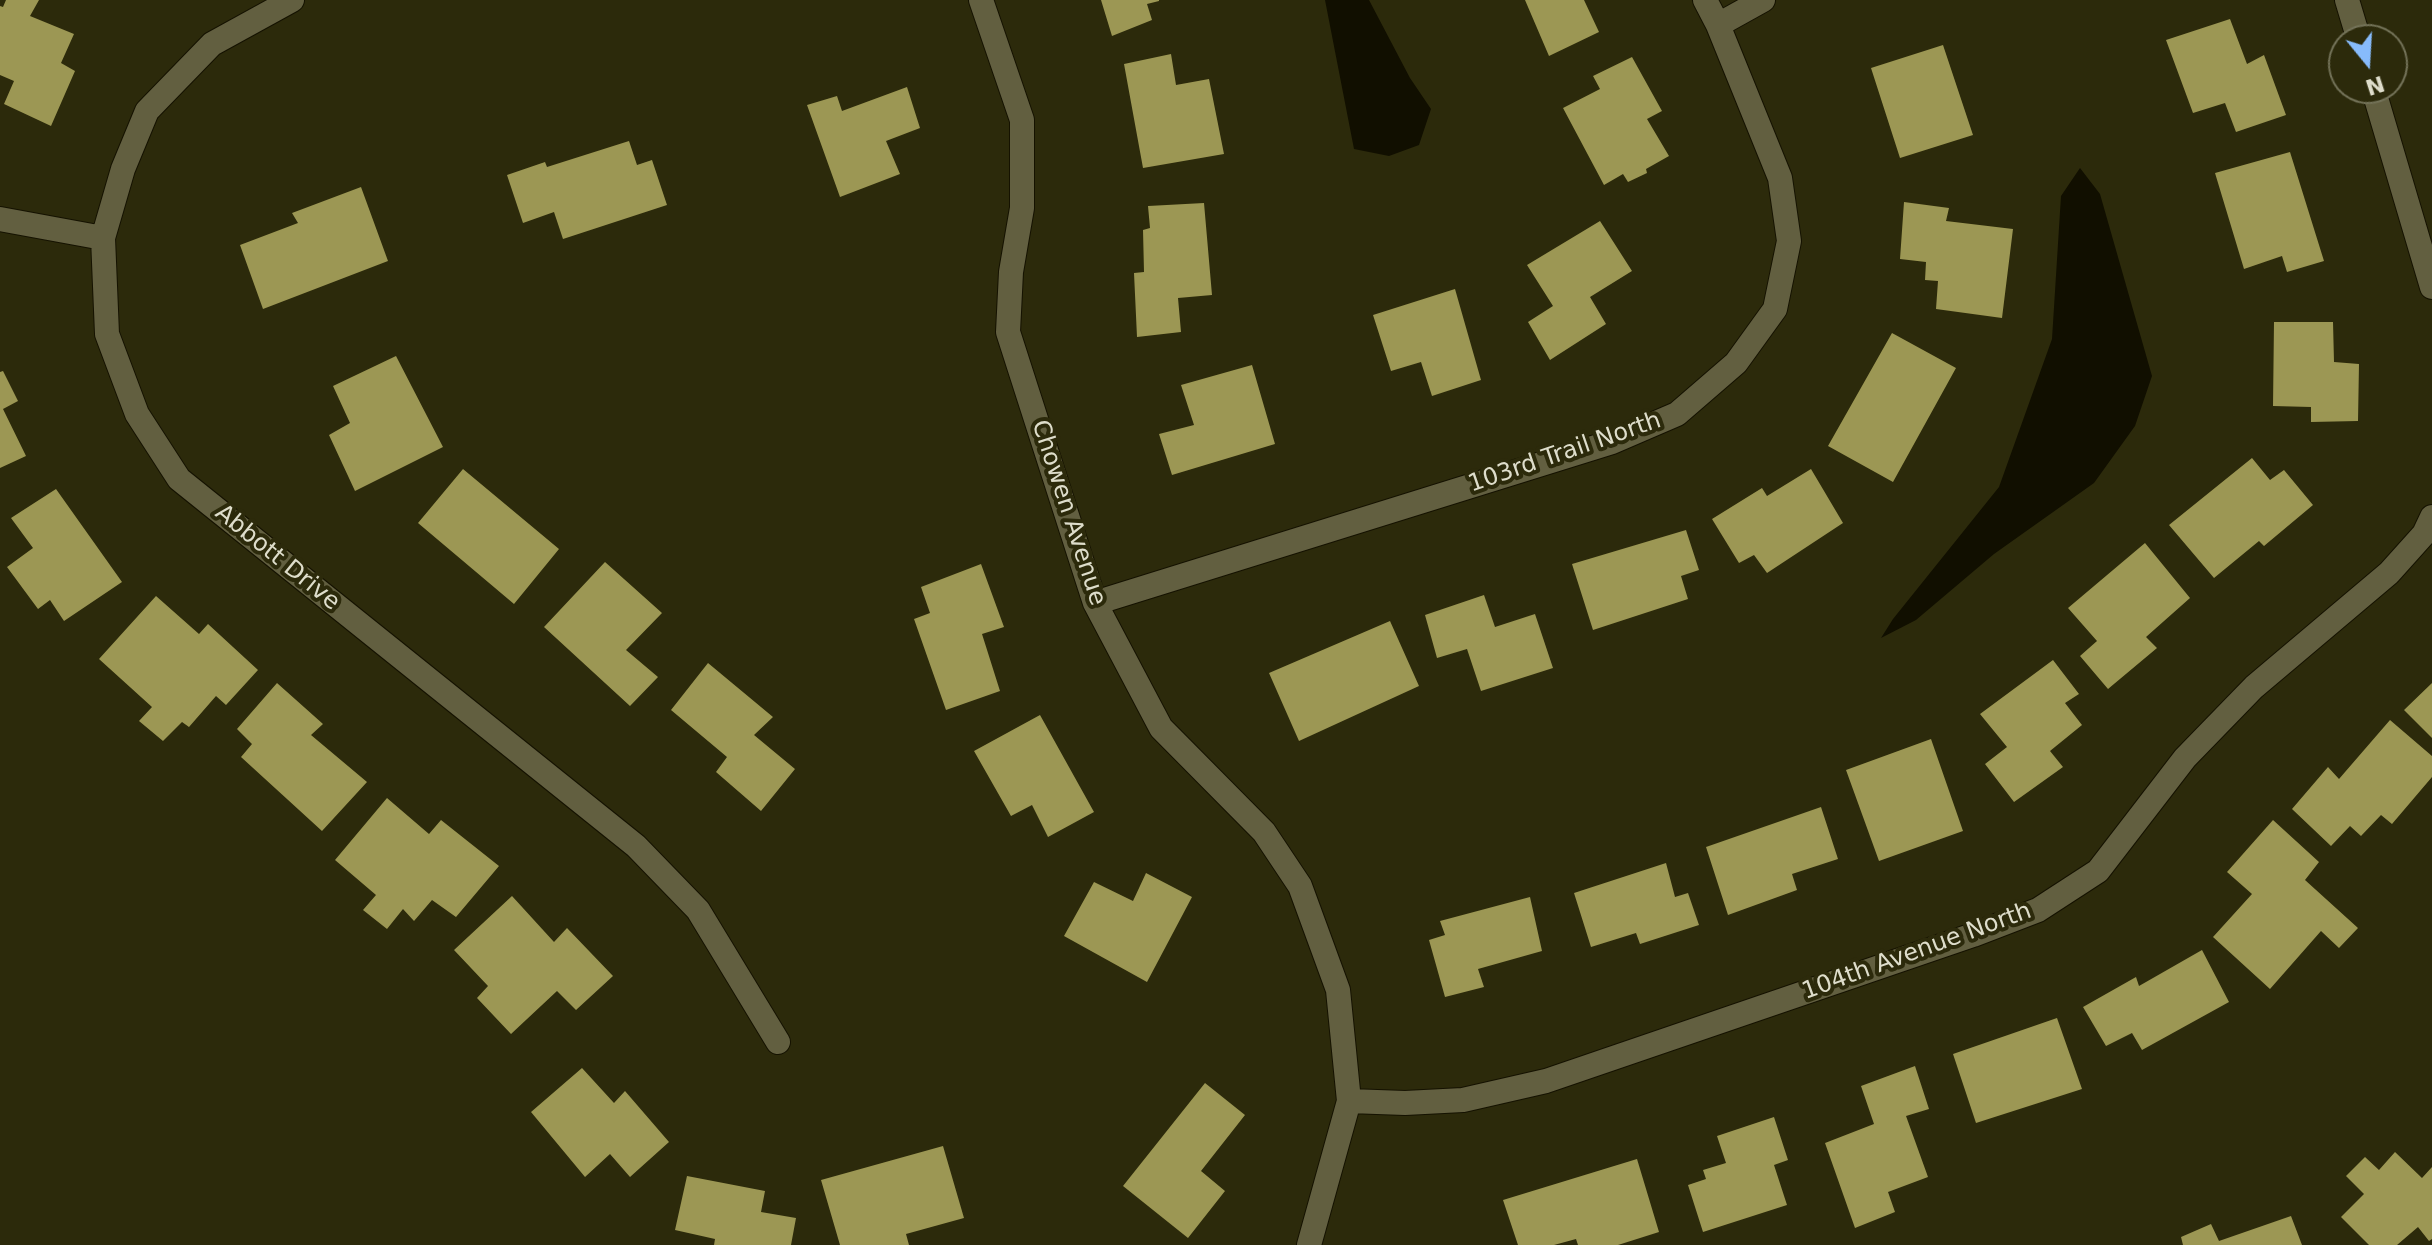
<!DOCTYPE html>
<html>
<head>
<meta charset="utf-8">
<style>
  body { margin:0 }
  #map { position:relative; width:2432px; height:1245px; overflow:hidden; background:#2c2a0b; font-family:"DejaVu Sans",sans-serif }
  canvas { display:block }
  .north { position:absolute; left:2328px; top:24px; width:80px; height:80px; box-sizing:border-box; background:#2c2a0b; border:2px solid #737258; border-radius:50%; rotate:162deg; font-size:22px; font-weight:700; line-height:32px; text-align:center; color:#deddcb }
  .north::after { content:''; display:block; margin:auto; width:28px; height:36px; background:#87bbfb; clip-path:polygon(50% 0,100% 100%,50% 72%,0 100%) }
</style>
</head>
<body>
<div id="map">
<canvas width="2432" height="1245"></canvas>
<div class="north">N</div>
</div>
<script>
const ctx = document.querySelector('canvas').getContext('2d');
ctx.lineJoin = 'round';
function fill(path, color) {
  ctx.fillStyle = color;
  ctx.fill(path, 'evenodd');
}
function toPath(rows) {
  const path = new Path2D();
  for (const r of rows) {
    path.moveTo(r[0], r[1]);
    for (let i = 2; i < r.length; i += 2) path.lineTo(r[i], r[i + 1]);
  }
  return path;
}
function stroke(path, color, width, dash) {
  ctx.strokeStyle = color;
  ctx.lineWidth = width;
  ctx.lineCap = dash ? 'butt' : 'round';
  ctx.setLineDash(dash || []);
  ctx.stroke(path);
}
function write(font, color, halo, rows, align = 'center') {
  ctx.font = font + ' "DejaVu Sans",sans-serif';
  ctx.lineWidth = 8;
  ctx.setLineDash([]);
  ctx.textBaseline = 'middle';
  ctx.strokeStyle = halo;
  ctx.fillStyle = color;
  for (const [text, x, y, turn = 0] of rows) {
    ctx.save();
    ctx.translate(x, y);
    ctx.rotate((+turn || 0) * Math.PI / 180);
    ctx.textAlign = isNaN(turn) ? turn : align;
    if (halo) ctx.strokeText(text, 0, 0);
    ctx.fillText(text, 0, 0);
    ctx.restore();
  }
}
fill(toPath([
  [1325,0,1369,0,1410,78,1431,109,1419,145,1389,156,1354,149],
  [2080,168,2100,194,2152,376,2135,426,2094,483,1994,554,1916,620,1881,638,1893,619,1999,487,2052,339,2061,196]
]), '#110f00');
fill(toPath([
  [6,0,39,0,30,16,74,34,61,63,75,71,51,126,4,104,14,81,0,75,0,6,3,7],
  [1101,0,1159,0,1159,1,1147,4,1152,20,1112,36],
  [1525,0,1584,0,1599,32,1549,56],
  [2230,19,2247,64,2264,55,2286,115,2236,132,2225,103,2193,113,2166,40],
  [1943,45,1973,135,1900,158,1871,68],
  [1171,54,1176,85,1209,79,1224,154,1143,168,1124,64],
  [1632,57,1662,111,1647,119,1669,156,1646,169,1647,173,1628,182,1623,174,1604,185,1563,108,1600,89,1593,76],
  [907,87,920,128,886,141,900,174,840,197,807,105,837,96,842,111],
  [629,141,637,165,652,160,667,205,563,239,554,212,523,223,507,175,545,162,547,167],
  [2290,152,2324,261,2287,272,2282,256,2244,269,2215,173],
  [361,187,388,261,263,309,240,245,298,223,292,213],
  [1904,202,1949,208,1946,221,2013,229,2002,318,1936,309,1938,281,1925,280,1926,262,1900,259],
  [1204,203,1212,295,1178,298,1181,332,1137,337,1134,273,1144,272,1143,230,1150,228,1148,206],
  [1600,221,1632,271,1590,297,1606,324,1550,360,1528,322,1553,306,1527,265],
  [1455,289,1481,380,1432,396,1421,362,1391,371,1373,315],
  [2274,322,2333,322,2334,362,2359,364,2358,421,2311,422,2311,407,2273,406],
  [1892,333,1956,368,1893,482,1828,446],
  [396,356,443,447,355,491,329,435,350,423,333,386],
  [1252,365,1275,444,1172,475,1159,434,1194,425,1181,385],
  [3,371,18,401,3,409,26,456,0,468,0,372],
  [2252,458,2270,480,2284,470,2313,505,2264,546,2259,541,2214,578,2169,525],
  [463,469,559,549,514,604,418,523],
  [1811,469,1843,523,1767,573,1754,555,1739,563,1712,519,1762,488,1767,496],
  [56,489,122,582,64,621,50,600,38,609,7,567,33,548,11,518],
  [1686,530,1699,570,1681,576,1688,599,1593,630,1572,564],
  [2145,543,2190,598,2146,637,2157,648,2108,689,2080,656,2097,641,2068,608],
  [605,562,662,613,626,650,658,677,630,706,544,627],
  [981,564,1004,627,982,634,1000,691,946,710,914,619,930,613,921,587],
  [1484,595,1495,627,1535,614,1553,668,1481,691,1467,649,1437,658,1425,615],
  [156,596,199,634,208,624,258,670,226,705,216,696,189,727,182,722,163,741,139,721,152,707,99,659],
  [1390,621,1419,686,1299,741,1269,673],
  [2053,660,2079,694,2065,703,2082,725,2050,751,2063,767,2014,802,1985,764,2007,747,1980,714],
  [708,663,773,717,754,735,795,769,761,811,716,772,727,757,671,710],
  [277,683,323,724,311,735,367,782,322,831,241,757,252,744,237,729],
  [2432,683,2432,738,2404,710],
  [1040,715,1094,812,1048,837,1032,805,1011,816,974,751],
  [2390,720,2432,756,2432,777,2392,824,2381,815,2361,836,2350,826,2331,846,2292,809,2328,767,2339,779],
  [1931,739,1963,831,1879,861,1846,770],
  [387,798,429,834,441,820,499,866,456,917,432,900,414,921,403,909,387,929,363,910,376,895,335,860],
  [1821,807,1838,859,1792,874,1797,890,1728,915,1706,847],
  [2273,820,2319,862,2305,880,2358,928,2339,948,2321,931,2270,989,2213,937,2252,894,2227,872],
  [1666,863,1675,897,1688,893,1699,925,1640,944,1636,933,1591,947,1574,893],
  [1146,873,1192,897,1147,982,1064,936,1094,882,1133,901],
  [512,896,554,942,567,928,613,976,576,1010,557,991,511,1034,477,998,488,986,454,950],
  [1530,897,1542,951,1478,969,1484,987,1445,997,1429,940,1445,935,1440,921],
  [2202,950,2229,1002,2142,1050,2132,1033,2106,1046,2083,1007,2136,977,2139,986],
  [2057,1018,2082,1089,1976,1123,1953,1054],
  [1915,1066,1929,1109,1906,1116,1928,1177,1888,1192,1895,1212,1855,1228,1825,1143,1874,1124,1861,1086],
  [582,1068,614,1103,625,1091,669,1142,630,1177,610,1154,585,1177,531,1112],
  [1205,1083,1245,1115,1201,1171,1225,1191,1188,1238,1123,1186],
  [1774,1117,1788,1160,1774,1165,1787,1205,1703,1232,1688,1185,1706,1179,1703,1170,1726,1163,1717,1136],
  [943,1146,964,1218,906,1234,909,1245,840,1245,821,1180],
  [2395,1152,2422,1178,2432,1167,2432,1239,2429,1241,2418,1227,2397,1245,2369,1245,2341,1217,2364,1194,2346,1176,2365,1157,2379,1170],
  [1637,1159,1659,1232,1618,1245,1578,1245,1576,1239,1554,1245,1518,1245,1503,1200],
  [687,1176,765,1191,761,1212,796,1218,791,1245,714,1245,715,1239,675,1230],
  [2291,1216,2302,1245,2183,1245,2181,1237,2211,1224,2219,1241]
]), '#9c9754');
const street = toPath([
  [292,0,212,44,147,111,123,169,103,238,107,334,137,414,179,479,636,846,698,910,778,1042],
  [981,0,1022,120,1022,208,1011,272,1008,332,1095,603,1161,728,1264,832,1300,886,1338,990,1349,1101,1309,1245],
  [2347,0,2359,40],
  [1718,25,1763,0],
  [2373,88,2432,287],
  [0,219,103,238],
  [1095,603,1612,442,1677,414,1736,363,1775,309,1789,241,1780,178,1718,25,1705,0],
  [1349,1101,1405,1103,1463,1100,1546,1081,1973,935,2038,910,2098,871,2185,758,2254,687,2389,573,2424,534,2432,517]
]);
stroke(street, '#151200', 26);
stroke(street, '#625f40', 24);
write('24px', '#deddcb', '#2c2a0b', [
  ["103rd Trail North",1565,453,-19],
  ["Chowen Avenue",1068,513,72],
  ["Abbott Drive",277,558,39],
  ["104th Avenue North",1917,952,-20]
]);
</script>
</body>
</html>
